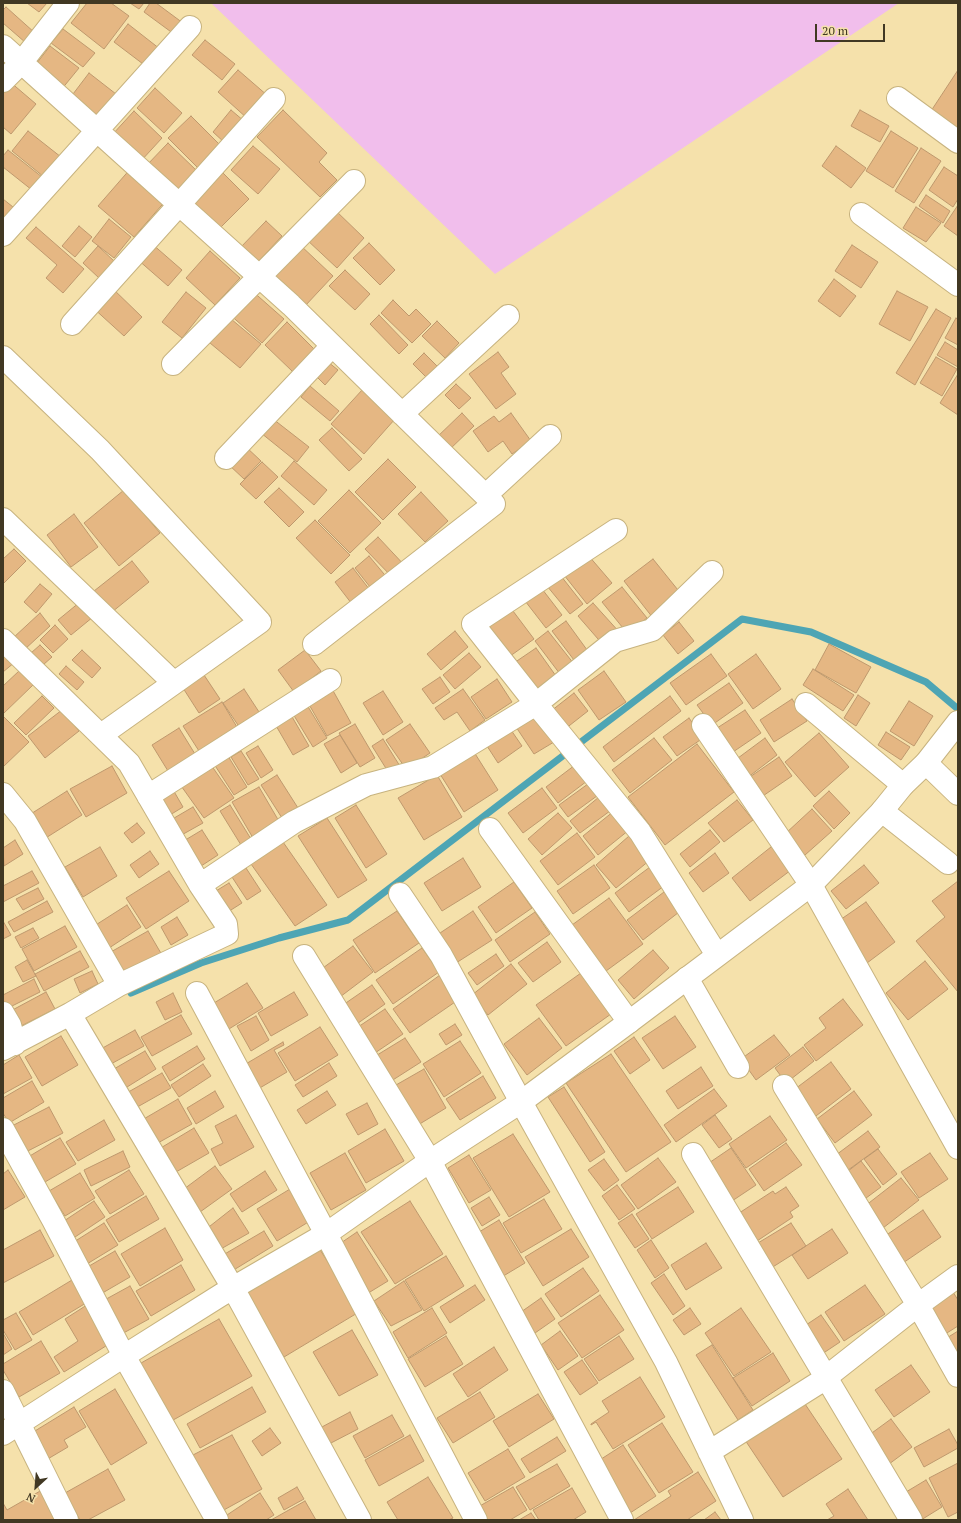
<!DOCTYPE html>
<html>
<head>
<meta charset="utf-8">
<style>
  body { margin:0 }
  #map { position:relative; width:961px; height:1523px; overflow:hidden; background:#f5e1ab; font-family:"PT Serif",serif }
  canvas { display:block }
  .frame { position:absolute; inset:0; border:4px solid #413823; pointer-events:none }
  .north { position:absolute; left:16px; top:1467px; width:40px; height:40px; -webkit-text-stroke:3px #f5e1ab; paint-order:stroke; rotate:206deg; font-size:11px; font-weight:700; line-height:16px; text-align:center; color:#413823 }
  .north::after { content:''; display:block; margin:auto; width:14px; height:18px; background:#413823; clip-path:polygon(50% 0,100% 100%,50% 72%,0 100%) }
  .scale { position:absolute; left:815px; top:24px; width:70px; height:18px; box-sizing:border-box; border:2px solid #413823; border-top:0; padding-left:5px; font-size:12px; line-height:14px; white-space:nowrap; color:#413823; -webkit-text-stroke:3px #f5e1ab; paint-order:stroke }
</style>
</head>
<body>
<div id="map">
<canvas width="961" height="1523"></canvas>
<div class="frame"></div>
<div class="north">N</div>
<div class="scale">20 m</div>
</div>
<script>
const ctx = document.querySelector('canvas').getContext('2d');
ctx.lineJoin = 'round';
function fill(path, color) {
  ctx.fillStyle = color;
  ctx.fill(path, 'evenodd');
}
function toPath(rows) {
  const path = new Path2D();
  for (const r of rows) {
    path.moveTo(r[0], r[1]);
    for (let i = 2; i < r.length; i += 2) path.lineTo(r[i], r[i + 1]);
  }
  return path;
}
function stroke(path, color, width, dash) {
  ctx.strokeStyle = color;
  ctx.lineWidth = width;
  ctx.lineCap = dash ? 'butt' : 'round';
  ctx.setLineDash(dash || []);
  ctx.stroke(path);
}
fill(toPath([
  [211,3,899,3,495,274]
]), '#f1beec');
stroke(toPath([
  [131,993,201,963,279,938,348,920,742,619,811,632,926,682,958,709]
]), '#4ea5b4', 7);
const building = toPath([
  [27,3,47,3,39,12,27,3],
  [87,3,111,3,129,16,104,49,71,23,87,3],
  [130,3,144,3,139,9,130,3],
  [150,3,156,3,187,26,178,37,144,12,150,3],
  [6,7,35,33,26,43,3,23,3,10,6,7],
  [128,24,160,49,147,67,114,42,128,24],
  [63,29,95,53,83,67,51,43,63,29],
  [205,40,235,64,222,80,192,55,205,40],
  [50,46,79,68,61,90,33,68,50,46],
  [238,70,268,96,248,119,218,92,238,70],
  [958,70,958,136,957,138,956,127,931,111,958,70],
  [89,73,116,94,97,119,70,98,89,73],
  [9,81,36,104,11,134,3,127,3,88,9,81],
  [155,88,182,113,164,133,137,108,155,88],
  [231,110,244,121,225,143,213,132,231,110],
  [283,110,327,153,319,162,337,180,320,197,257,137,283,110],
  [860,110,889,126,880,142,851,126,860,110],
  [134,111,162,138,140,162,112,135,134,111],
  [191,116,221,146,198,168,168,138,191,116],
  [28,131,61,157,44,177,12,151,28,131],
  [891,131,918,148,893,188,866,171,891,131],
  [168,143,197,171,175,194,146,166,168,143],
  [253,146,280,169,258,194,231,170,253,146],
  [836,146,866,168,851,188,822,166,836,146],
  [921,148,941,161,914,203,895,191,921,148],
  [8,150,42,177,32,190,3,167,3,156,8,150],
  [132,167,168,198,134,237,98,206,132,167],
  [944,167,958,176,958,199,953,207,929,190,944,167],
  [219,169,249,199,220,228,190,198,219,169],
  [926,195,950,211,943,223,919,206,926,195],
  [3,199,13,207,3,220,3,199],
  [958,205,958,236,944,226,958,205],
  [916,207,941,223,926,242,903,228,916,207],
  [334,209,364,238,337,268,306,239,334,209],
  [109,219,131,237,114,258,92,241,109,219],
  [266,221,282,236,257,263,240,248,266,221],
  [79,226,92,237,75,257,62,246,79,226],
  [36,227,84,269,63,293,46,278,57,265,26,238,36,227],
  [151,243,182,270,168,286,137,259,151,243],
  [369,243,395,270,380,285,353,258,369,243],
  [299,244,333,276,305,306,271,275,299,244],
  [852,245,878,262,861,288,835,271,852,245],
  [98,246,114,261,99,278,83,263,98,246],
  [210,251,240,278,215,305,186,278,210,251],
  [345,270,370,294,355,310,329,286,345,270],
  [834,279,856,296,840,317,818,301,834,279],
  [110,286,142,317,124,336,91,306,110,286],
  [250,289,284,319,262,343,228,313,250,289],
  [897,291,928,307,910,341,879,324,897,291],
  [186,292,206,308,182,338,162,322,186,292],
  [393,300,409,316,416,309,431,324,412,343,381,313,393,300],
  [936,309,951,318,915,385,896,373,936,309],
  [225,314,261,344,240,368,204,338,225,314],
  [379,315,408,345,399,354,370,324,379,315],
  [956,318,958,320,958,345,945,338,956,318],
  [437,321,459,343,445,358,422,336,437,321],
  [287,322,315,350,293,372,265,345,287,322],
  [945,342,958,350,958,367,937,355,945,342],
  [498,352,509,367,501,373,516,394,496,409,469,374,498,352],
  [424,353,441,370,430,381,413,364,424,353],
  [936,357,957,369,942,396,920,383,936,357],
  [328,362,338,370,325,385,316,376,328,362],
  [958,374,958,415,940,403,958,374],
  [456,384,471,398,459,409,445,395,456,384],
  [310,386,339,411,330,421,301,397,310,386],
  [363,389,395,419,364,454,331,424,363,389],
  [462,413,474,426,448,451,435,439,462,413],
  [511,413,531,441,512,454,503,441,488,452,473,431,494,416,499,422,511,413],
  [273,419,309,447,297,462,261,433,273,419],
  [332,428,362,459,349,471,319,440,332,428],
  [245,446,261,461,244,479,228,464,245,446],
  [388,459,416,487,383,520,355,492,388,459],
  [294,461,327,490,314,505,281,476,294,461],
  [262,462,278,477,256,499,240,484,262,462],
  [279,488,304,512,289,527,264,502,279,488],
  [124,490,160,533,119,566,84,523,124,490],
  [349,490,381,523,350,553,318,521,349,490],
  [421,492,448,521,425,542,398,514,421,492],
  [74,514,98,547,71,567,47,535,74,514],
  [315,520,350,555,331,574,296,538,315,520],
  [378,537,407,568,394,579,365,549,378,537],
  [14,549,26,561,3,584,3,559,14,549],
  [588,555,612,583,587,604,564,575,588,555],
  [369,556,389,580,374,592,355,568,369,556],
  [653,559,682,595,653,618,624,581,653,559],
  [132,561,149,582,112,612,94,591,132,561],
  [353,568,373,594,355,608,335,582,353,568],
  [561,576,583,604,570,614,547,586,561,576],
  [40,584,52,594,36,613,24,602,40,584],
  [539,585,562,615,546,628,522,597,539,585],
  [622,587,647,618,627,633,602,602,622,587],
  [80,602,93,617,71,635,58,620,80,602],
  [593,603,621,634,605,647,578,616,593,603],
  [510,607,534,639,506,659,482,627,510,607],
  [40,613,50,626,24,650,13,638,40,613],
  [566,621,590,654,577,664,552,631,566,621],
  [679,622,694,641,678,654,663,635,679,622],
  [55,625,68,639,53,653,40,640,55,625],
  [455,631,468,647,441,670,427,654,455,631],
  [548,631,574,664,560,674,535,641,548,631],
  [829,644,871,667,856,693,815,670,829,644],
  [40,645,52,657,43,665,31,653,40,645],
  [3,648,15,662,3,672,3,648],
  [536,648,556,676,532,693,511,665,536,648],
  [82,650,101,668,92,678,72,660,82,650],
  [305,650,321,671,294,692,278,670,305,650],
  [469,653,481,667,455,689,443,675,469,653],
  [711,654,727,676,686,705,670,683,711,654],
  [756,654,781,689,753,709,728,674,756,654],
  [66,666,84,682,77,690,59,674,66,666],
  [813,669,854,695,843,711,803,685,813,669],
  [19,671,33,685,3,714,3,686,19,671],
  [604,671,626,702,599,720,578,690,604,671],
  [204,675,220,699,199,713,183,688,204,675],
  [440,677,450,692,433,704,422,689,440,677],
  [497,679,512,702,486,719,471,697,497,679],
  [729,683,743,703,712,725,697,705,729,683],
  [331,687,351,723,327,736,307,701,331,687],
  [244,689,261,715,240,728,223,703,244,689],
  [463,689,485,720,470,731,457,712,444,720,435,708,463,689],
  [383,691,403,722,383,735,363,703,383,691],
  [574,693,588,711,565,729,551,711,574,693],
  [858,695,870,703,856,726,844,718,858,695],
  [42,696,54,708,26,735,14,723,42,696],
  [670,696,681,711,614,762,603,747,670,696],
  [792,699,807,721,774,742,760,720,792,699],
  [304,700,327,738,313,747,290,709,304,700],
  [909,701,933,716,914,746,890,731,909,701],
  [222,702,237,727,199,751,183,726,222,702],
  [62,710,79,731,45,758,28,736,62,710],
  [745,710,761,733,730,754,714,730,745,710],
  [537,714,554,742,534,754,516,727,537,714],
  [291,715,309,746,293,755,275,724,291,715],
  [3,716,29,742,3,767,3,716],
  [689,718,703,738,677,756,663,737,689,718],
  [355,724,375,758,360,767,339,733,355,724],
  [410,724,430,753,406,769,386,740,410,724],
  [179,728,195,754,168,771,152,745,179,728],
  [511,730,522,746,498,763,487,746,511,730],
  [886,732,910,747,901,760,878,745,886,732],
  [819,733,849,767,815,797,785,762,819,733],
  [340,735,357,763,341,773,324,744,340,735],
  [654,738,672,760,630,793,612,770,654,738],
  [765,738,777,755,747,778,734,761,765,738],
  [383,739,403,771,392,778,372,746,383,739],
  [697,744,734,792,665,845,628,797,697,744],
  [258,746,273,770,261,778,246,753,258,746],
  [241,751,259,779,248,785,231,757,241,751],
  [474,752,498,790,464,812,440,774,474,752],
  [228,756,247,787,234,795,214,764,228,756],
  [779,757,792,776,757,800,744,781,779,757],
  [209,762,234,798,204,818,179,783,209,762],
  [579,762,591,778,558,803,546,787,579,762],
  [112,766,127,793,86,817,70,789,112,766],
  [277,775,298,808,282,818,261,785,277,775],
  [437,775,462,817,424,840,398,798,437,775],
  [592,781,601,793,568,817,559,805,592,781],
  [259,787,280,823,253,838,232,802,259,787],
  [172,788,183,807,165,818,153,799,172,788],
  [542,788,557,808,523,833,508,813,542,788],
  [67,791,82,815,41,841,26,817,67,791],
  [829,791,850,813,834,829,813,806,829,791],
  [599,797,610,811,580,833,570,821,599,797],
  [737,800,753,820,724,842,708,823,737,800],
  [230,805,251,839,241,845,220,811,230,805],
  [356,805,387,854,366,868,335,818,356,805],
  [193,807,203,823,178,837,169,821,193,807],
  [812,809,832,831,805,855,785,834,812,809],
  [614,811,629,830,598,855,583,836,614,811],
  [558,813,572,828,542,855,528,839,558,813],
  [327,818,367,880,338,898,298,836,327,818],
  [137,823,145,833,132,843,124,833,137,823],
  [202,830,218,855,198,868,182,842,202,830],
  [710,830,720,842,690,867,680,854,710,830],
  [577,833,595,857,558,885,540,861,577,833],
  [629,836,650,860,616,888,596,865,629,836],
  [15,840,23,854,4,866,3,848,15,840],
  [283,842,327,905,295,926,251,864,283,842],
  [776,843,795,867,750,901,732,878,776,843],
  [100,847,117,876,83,897,65,867,100,847],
  [150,851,159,864,139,878,130,865,150,851],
  [715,853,729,873,703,892,689,873,715,853],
  [463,858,481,887,442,911,424,883,463,858],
  [594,865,610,888,573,914,557,891,594,865],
  [864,865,879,883,846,909,831,891,864,865],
  [650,867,664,886,629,912,615,893,650,867],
  [246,868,261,891,247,900,232,877,246,868],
  [32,871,39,883,3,902,3,886,32,871],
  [169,871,189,901,146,929,126,898,169,871],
  [958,881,958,992,916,941,945,917,932,901,958,881],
  [514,882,532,908,496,933,478,907,514,882],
  [229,883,242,903,223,915,211,894,229,883],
  [38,888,44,899,23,910,16,899,38,888],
  [668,889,683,909,643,940,627,920,668,889],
  [609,898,643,944,606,971,572,925,609,898],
  [47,901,53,912,14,932,8,922,47,901],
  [866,902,895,942,867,963,837,922,866,902],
  [127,905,141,927,106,950,91,928,127,905],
  [397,911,419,943,375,973,353,940,397,911],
  [473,911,492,940,456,963,437,935,473,911],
  [535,912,550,934,510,962,495,940,535,912],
  [177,917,188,935,171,945,161,927,177,917],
  [3,921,11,935,3,939,3,921],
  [65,926,77,947,34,971,22,949,65,926],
  [33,928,39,938,21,948,15,937,33,928],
  [148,931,162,955,122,977,109,953,148,931],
  [547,942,561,962,533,982,518,963,547,942],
  [353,946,373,972,336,1000,316,973,353,946],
  [422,948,439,972,393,1004,376,980,422,948],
  [653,950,669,968,634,999,618,980,653,950],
  [80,951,89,967,44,991,35,974,80,951],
  [496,954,504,966,477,985,468,973,496,954],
  [27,960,36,976,23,982,15,967,27,960],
  [925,961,948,989,908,1020,886,993,925,961],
  [511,964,527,984,488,1015,472,995,511,964],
  [92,971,98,984,80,993,74,979,92,971],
  [581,973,611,1014,566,1046,536,1005,581,973],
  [440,975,458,1000,410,1033,393,1009,440,975],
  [34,979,40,992,4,1010,3,995,34,979],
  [247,983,263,1008,224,1032,209,1006,247,983],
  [372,985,385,1004,354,1026,340,1007,372,985],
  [46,992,55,1009,13,1030,5,1014,46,992],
  [294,992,308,1015,271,1036,258,1013,294,992],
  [173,993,182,1012,165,1020,156,1002,173,993],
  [843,999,863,1025,816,1061,804,1045,826,1028,819,1018,843,999],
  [385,1009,403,1034,369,1057,352,1031,385,1009],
  [181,1015,192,1034,152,1056,141,1037,181,1015],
  [256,1016,269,1040,251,1051,237,1026,256,1016],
  [675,1016,696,1047,663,1069,642,1038,675,1016],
  [539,1018,562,1048,527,1075,504,1044,539,1018],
  [455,1024,462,1035,446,1045,439,1034,455,1024],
  [320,1027,338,1055,295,1081,278,1053,320,1027],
  [135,1030,144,1046,109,1065,99,1050,135,1030],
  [774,1035,790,1055,756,1080,741,1059,774,1035],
  [61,1036,78,1065,42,1086,25,1057,61,1036],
  [634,1037,650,1060,630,1074,614,1051,634,1037],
  [405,1038,421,1062,385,1085,369,1060,405,1038],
  [460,1041,481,1073,444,1097,423,1064,460,1041],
  [283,1042,284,1045,274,1050,287,1072,258,1089,244,1065,283,1042],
  [197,1046,205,1059,170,1081,162,1067,197,1046],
  [803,1047,814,1061,786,1083,775,1068,803,1047],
  [145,1051,156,1069,119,1092,107,1073,145,1051],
  [611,1054,671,1142,626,1172,566,1083,611,1054],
  [19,1055,32,1078,3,1094,3,1065,19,1055],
  [831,1062,851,1089,812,1119,791,1092,831,1062],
  [329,1063,337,1076,303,1097,295,1085,329,1063],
  [203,1064,211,1076,179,1097,171,1085,203,1064],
  [701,1067,713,1086,678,1109,666,1091,701,1067],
  [424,1069,446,1108,413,1128,389,1089,424,1069],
  [162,1073,171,1088,132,1110,123,1095,162,1073],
  [483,1076,496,1098,460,1120,446,1099,483,1076],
  [32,1081,44,1102,9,1123,3,1113,3,1098,32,1081],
  [564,1087,605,1152,590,1162,548,1097,564,1087],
  [714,1089,727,1106,676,1142,664,1125,714,1089],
  [215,1091,224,1107,196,1124,187,1108,215,1091],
  [327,1091,336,1105,306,1124,297,1110,327,1091],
  [854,1091,872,1115,835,1143,817,1119,854,1091],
  [178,1099,192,1124,156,1144,142,1120,178,1099],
  [367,1103,378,1124,358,1135,346,1114,367,1103],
  [49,1107,63,1133,20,1155,6,1129,49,1107],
  [236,1115,254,1147,220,1166,211,1149,223,1143,215,1126,236,1115],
  [715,1115,732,1139,719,1148,702,1125,715,1115],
  [770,1116,787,1140,746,1168,729,1144,770,1116],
  [104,1120,115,1140,78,1161,66,1142,104,1120],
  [194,1128,209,1153,169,1176,154,1152,194,1128],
  [385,1129,404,1161,366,1183,348,1151,385,1129],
  [868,1131,880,1147,844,1173,832,1158,868,1131],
  [513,1134,550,1192,509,1217,473,1158,513,1134],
  [60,1138,76,1164,38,1186,23,1160,60,1138],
  [786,1143,802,1165,764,1191,749,1169,786,1143],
  [731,1148,756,1185,729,1203,703,1167,731,1148],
  [878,1149,897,1174,883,1185,864,1159,878,1149],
  [123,1151,130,1167,91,1186,84,1170,123,1151],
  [345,1153,366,1190,331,1210,310,1173,345,1153],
  [930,1153,948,1179,919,1198,901,1172,930,1153],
  [469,1155,491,1190,469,1203,448,1168,469,1155],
  [658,1158,676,1182,638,1209,621,1185,658,1158],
  [604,1159,619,1180,604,1191,588,1170,604,1159],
  [861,1161,881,1187,862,1201,843,1175,861,1161],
  [215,1166,232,1189,200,1212,184,1189,215,1166],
  [8,1170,25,1197,3,1210,3,1174,8,1170],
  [129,1170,144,1194,110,1214,95,1191,129,1170],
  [265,1171,277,1190,242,1212,230,1194,265,1171],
  [80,1173,95,1198,65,1216,49,1191,80,1173],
  [901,1178,919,1200,883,1228,865,1206,901,1178],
  [617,1185,635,1209,619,1220,602,1196,617,1185],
  [295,1186,315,1218,277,1241,257,1209,295,1186],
  [678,1187,694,1212,652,1239,636,1214,678,1187],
  [786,1187,799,1206,790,1212,793,1217,751,1245,733,1217,773,1191,775,1194,786,1187],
  [146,1196,159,1219,119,1242,106,1220,146,1196],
  [489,1197,500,1215,482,1226,471,1208,489,1197],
  [544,1199,562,1229,521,1253,503,1223,544,1199],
  [94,1201,105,1217,72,1239,61,1223,94,1201],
  [410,1201,443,1254,395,1284,361,1232,410,1201],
  [233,1208,249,1233,219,1250,205,1230,233,1208],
  [923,1210,941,1237,900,1265,882,1238,923,1210],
  [632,1214,649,1239,635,1248,618,1223,632,1214],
  [499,1220,525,1263,500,1278,474,1235,499,1220],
  [104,1223,118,1245,82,1267,69,1245,104,1223],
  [791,1223,806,1246,768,1270,753,1246,791,1223],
  [165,1228,183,1260,140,1286,121,1254,165,1228],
  [571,1229,589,1257,543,1286,525,1257,571,1229],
  [832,1229,848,1253,808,1279,792,1255,832,1229],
  [40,1230,54,1256,3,1283,3,1250,40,1230],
  [264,1231,273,1246,232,1271,223,1255,264,1231],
  [357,1232,388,1281,365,1295,335,1247,357,1232],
  [651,1240,669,1268,655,1278,637,1250,651,1240],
  [706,1243,722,1268,686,1290,671,1265,706,1243],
  [319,1248,359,1312,284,1357,245,1292,319,1248],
  [115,1251,130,1277,99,1295,84,1269,115,1251],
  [446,1256,464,1286,424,1311,405,1280,446,1256],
  [181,1265,195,1290,151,1316,136,1291,181,1265],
  [583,1268,599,1291,561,1317,545,1294,583,1268],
  [664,1274,685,1306,673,1315,651,1283,664,1274],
  [77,1277,91,1300,33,1335,19,1312,77,1277],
  [404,1281,422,1310,391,1326,374,1301,404,1281],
  [475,1285,485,1300,450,1323,440,1307,475,1285],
  [865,1285,885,1314,844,1341,825,1312,865,1285],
  [130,1286,149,1319,118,1336,99,1303,130,1286],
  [953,1292,958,1300,958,1326,942,1336,925,1309,953,1292],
  [600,1295,624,1330,582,1358,558,1323,600,1295],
  [541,1298,555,1319,535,1333,521,1312,541,1298],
  [90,1303,114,1341,64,1372,54,1357,78,1341,65,1319,90,1303],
  [432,1308,447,1333,408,1358,393,1332,432,1308],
  [690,1308,701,1324,684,1335,673,1320,690,1308],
  [741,1308,771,1352,734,1376,705,1333,741,1308],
  [16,1313,32,1340,15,1350,3,1330,3,1320,16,1313],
  [821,1315,840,1342,819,1356,800,1329,821,1315],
  [219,1319,252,1376,166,1424,134,1367,219,1319],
  [352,1330,378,1375,339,1396,313,1352,352,1330],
  [560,1331,578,1356,558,1370,541,1345,560,1331],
  [958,1331,958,1366,942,1341,958,1331],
  [3,1333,12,1349,3,1355,3,1333],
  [446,1336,463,1364,425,1387,408,1359,446,1336],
  [619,1336,634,1359,599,1381,584,1359,619,1336],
  [41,1341,60,1373,19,1397,3,1370,3,1364,41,1341],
  [712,1345,753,1410,738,1420,696,1355,712,1345],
  [494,1347,508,1370,468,1397,453,1374,494,1347],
  [773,1353,790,1381,752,1406,733,1378,773,1353],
  [582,1360,598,1383,580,1395,564,1372,582,1360],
  [911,1365,930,1392,894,1417,875,1390,911,1365],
  [640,1377,665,1417,613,1449,596,1422,591,1425,591,1424,609,1412,602,1401,640,1377],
  [252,1387,266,1412,200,1448,187,1424,252,1387],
  [115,1389,147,1443,111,1465,79,1411,115,1389],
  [480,1392,495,1417,453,1443,437,1418,480,1392],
  [538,1394,554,1419,509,1447,493,1421,538,1394],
  [801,1398,842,1459,783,1497,743,1437,801,1398],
  [74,1407,86,1427,64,1440,68,1447,46,1460,30,1434,74,1407],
  [350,1412,358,1429,329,1444,320,1428,350,1412],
  [392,1415,404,1436,365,1458,353,1436,392,1415],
  [891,1419,912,1447,885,1467,865,1438,891,1419],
  [662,1423,693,1472,659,1493,628,1445,662,1423],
  [270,1428,281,1443,262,1456,252,1441,270,1428],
  [949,1429,958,1445,958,1448,924,1467,914,1448,949,1429],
  [232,1435,262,1489,222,1511,191,1456,232,1435],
  [410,1435,424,1461,379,1486,365,1460,410,1435],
  [557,1437,566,1451,530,1473,521,1459,557,1437],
  [623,1445,656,1496,627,1515,595,1463,623,1445],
  [508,1449,525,1477,485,1501,468,1473,508,1449],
  [958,1463,958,1512,948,1517,929,1478,958,1463],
  [557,1464,570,1486,530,1510,516,1487,557,1464],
  [108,1469,125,1500,88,1520,80,1520,65,1493,108,1469],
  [698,1472,716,1501,687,1520,634,1520,671,1496,668,1491,698,1472],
  [428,1477,453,1518,449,1520,398,1520,387,1502,428,1477],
  [926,1480,942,1507,921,1520,901,1495,926,1480],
  [297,1487,304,1499,284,1510,278,1498,297,1487],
  [513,1487,527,1510,510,1520,486,1520,478,1507,513,1487],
  [572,1488,586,1512,573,1520,539,1520,533,1510,572,1488],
  [848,1489,868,1520,827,1520,834,1516,826,1504,848,1489],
  [42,1490,59,1520,3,1520,3,1503,7,1510,42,1490],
  [260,1493,274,1515,266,1520,226,1520,224,1517,260,1493],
  [305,1501,316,1520,271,1520,305,1501],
  [715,1512,721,1520,704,1520,715,1512],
  [531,1513,536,1520,519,1520,531,1513]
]);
fill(building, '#e5b783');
stroke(building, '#be986d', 1);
const street = toPath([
  [3,46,291,305,494,504,314,644],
  [3,81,21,63,68,3],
  [898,98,958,142],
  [861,214,958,285],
  [3,235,190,27],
  [72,324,274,99],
  [3,357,100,450,260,622,101,735],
  [173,364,354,181],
  [402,414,508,316],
  [226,458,332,346],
  [486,495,550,436],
  [3,519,174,683],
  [616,530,473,624,536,704,615,641,652,630,712,572],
  [3,640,129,763,200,885,294,822,366,785,433,767,536,704,640,832,717,955],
  [806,704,903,785],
  [703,725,811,885,958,1148],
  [926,763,958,794],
  [3,794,25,821,119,985,70,1014,233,1288,360,1520],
  [148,796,330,680],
  [882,811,948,863],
  [490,829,629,1022],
  [400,894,441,955,521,1102,666,1362,742,1520],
  [304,956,430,1161,622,1520],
  [687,978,738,1067],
  [119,985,227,934,226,924,200,885],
  [197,993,326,1234,476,1520],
  [3,1013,10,1025,15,1044],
  [3,1049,70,1014],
  [784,1086,918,1305,958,1376],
  [3,1129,53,1220,124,1356,217,1520],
  [693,1154,911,1520],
  [3,1391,67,1520],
  [709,1452,820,1382,918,1305,958,1276]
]);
const secondary = toPath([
  [3,1434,124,1356,221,1295,326,1234,430,1161,521,1102,629,1022,811,885,882,811,903,785,926,763,958,722]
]);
stroke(street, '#c7b37f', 24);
stroke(secondary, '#c7b37f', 24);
stroke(street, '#fff', 22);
stroke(secondary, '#fff', 22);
</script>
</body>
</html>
